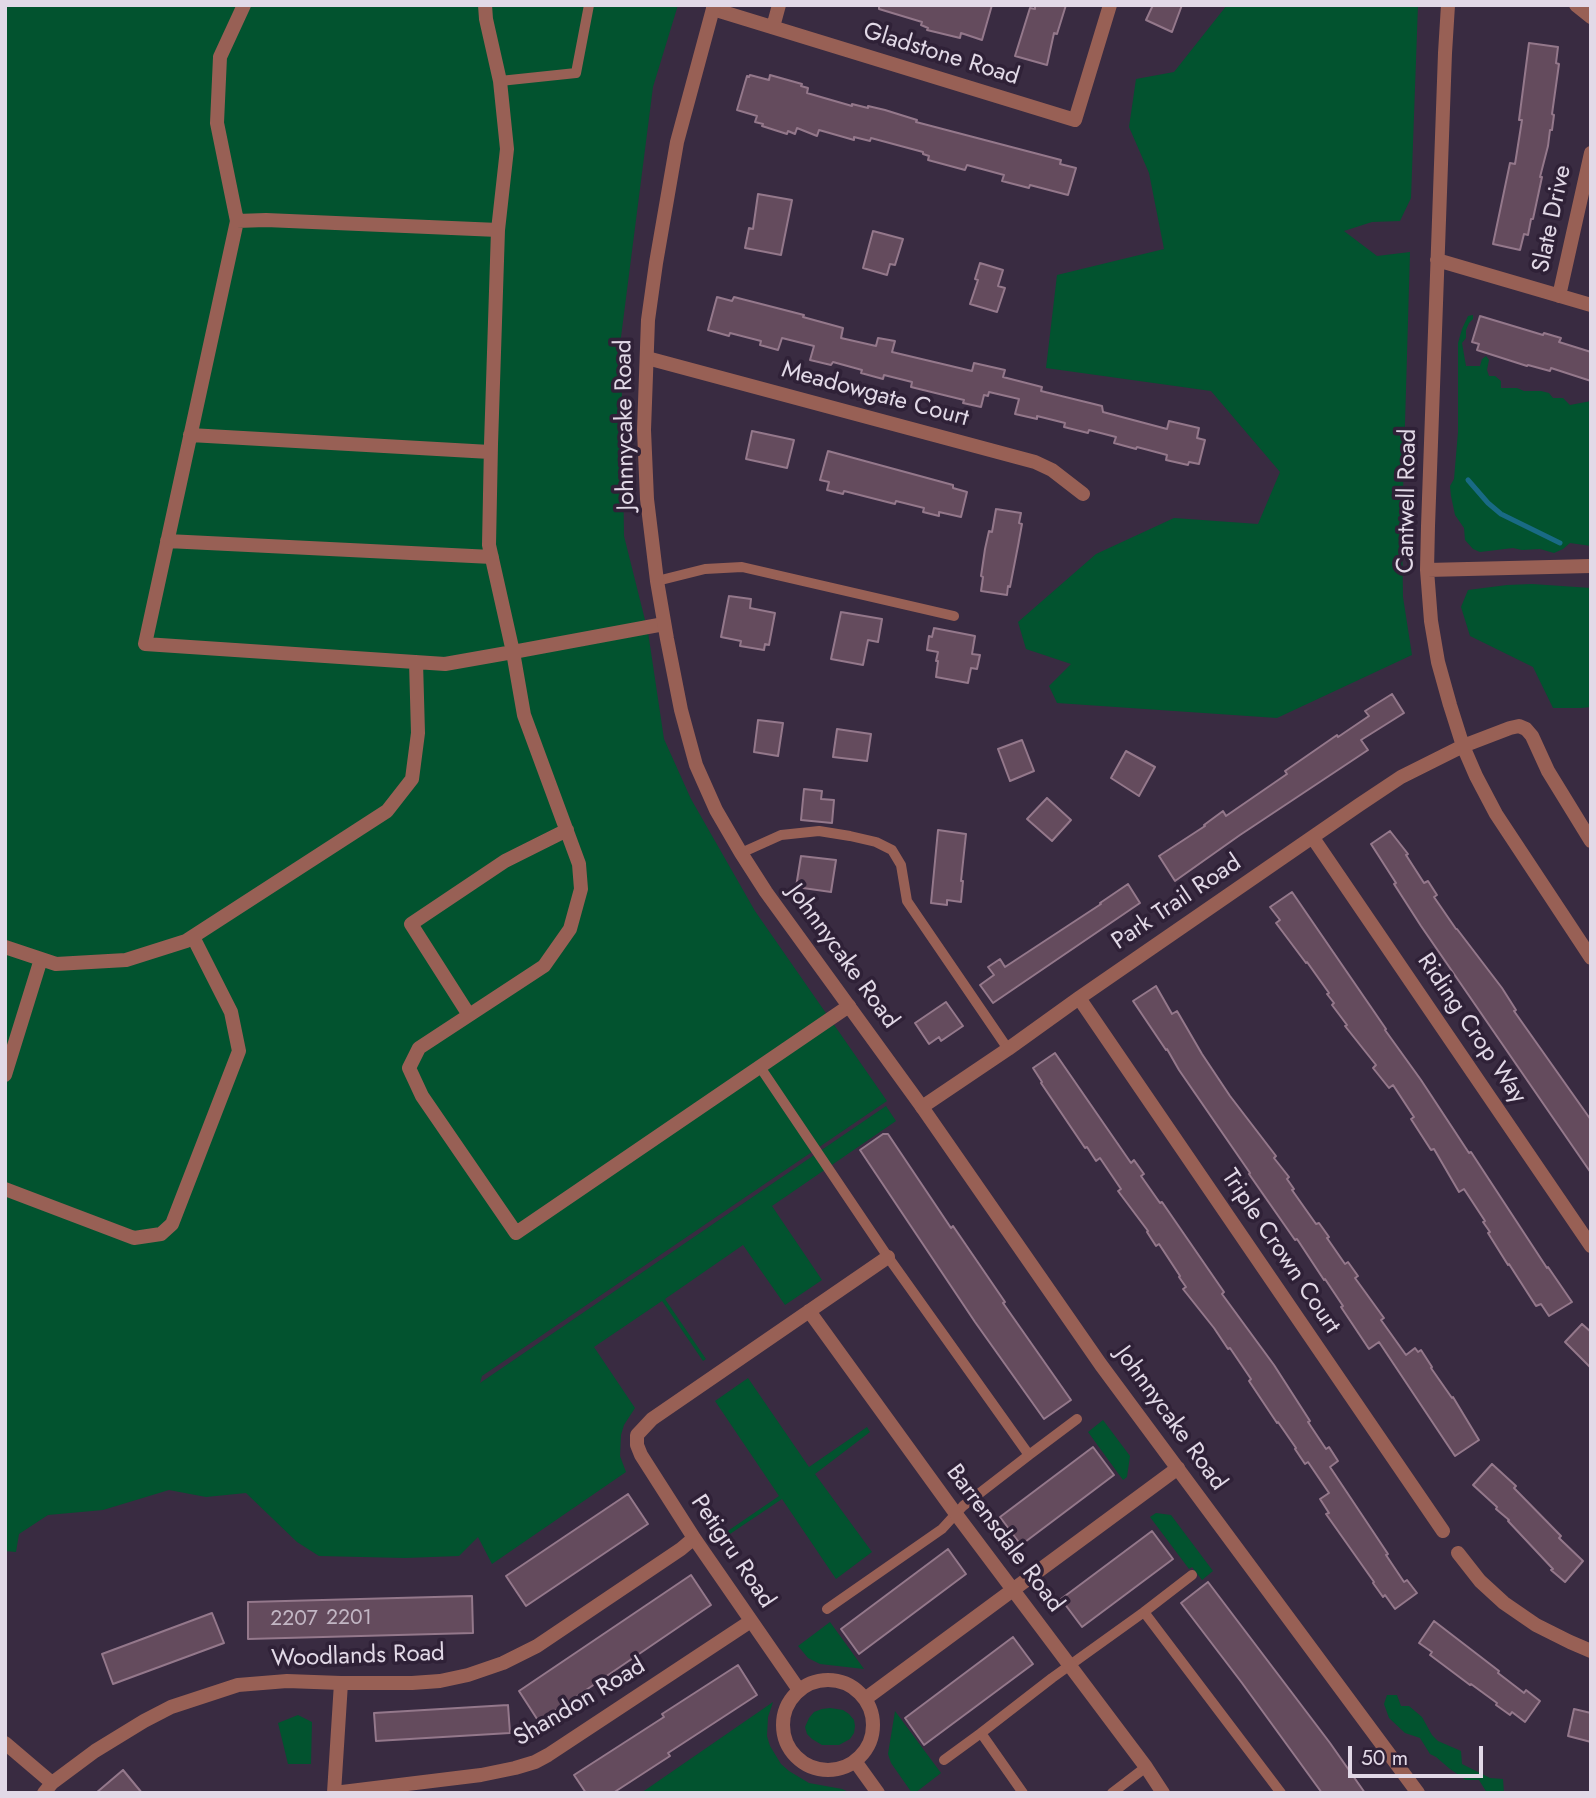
<!DOCTYPE html>
<html>
<head>
<meta charset="utf-8">
<style>
  body { margin:0 }
  #map { position:relative; width:1596px; height:1798px; overflow:hidden; background:#392b41; font-family:Jost,sans-serif }
  canvas { display:block }
  .frame { position:absolute; inset:0; border:7px solid #e2d9e7; pointer-events:none }
  .scale { position:absolute; left:1348px; top:1746px; width:135px; height:32px; box-sizing:border-box; border:4px solid #e2d9e7; border-top:0; padding-left:9px; font-size:21px; line-height:24px; white-space:nowrap; color:#e2d9e7; -webkit-text-stroke:5px #2f2137; paint-order:stroke }
</style>
</head>
<body>
<div id="map">
<canvas width="1596" height="1798"></canvas>
<div class="frame"></div>
<div class="scale">50 m</div>
</div>
<script>
const ctx = document.querySelector('canvas').getContext('2d');
ctx.lineJoin = 'round';
function fill(path, color) {
  ctx.fillStyle = color;
  ctx.fill(path, 'evenodd');
}
function toPath(rows) {
  const path = new Path2D();
  for (const r of rows) {
    if (r.length === 3) {
      path.moveTo(r[0] + r[2], r[1]);
      path.arc(r[0], r[1], r[2], 0, 2 * Math.PI);
      continue;
    }
    path.moveTo(r[0], r[1]);
    for (let i = 2; i < r.length; i += 2) path.lineTo(r[i], r[i + 1]);
  }
  return path;
}
function stroke(path, color, width, dash) {
  ctx.strokeStyle = color;
  ctx.lineWidth = width;
  ctx.lineCap = dash ? 'butt' : 'round';
  ctx.setLineDash(dash || []);
  ctx.stroke(path);
}
function write(font, color, halo, rows, align = 'center') {
  ctx.font = font + ' Jost,sans-serif';
  ctx.lineWidth = 7;
  ctx.setLineDash([]);
  ctx.textBaseline = 'middle';
  ctx.strokeStyle = halo;
  ctx.fillStyle = color;
  for (const [text, x, y, turn = 0] of rows) {
    ctx.save();
    ctx.translate(x, y);
    ctx.rotate((+turn || 0) * Math.PI / 180);
    ctx.textAlign = isNaN(turn) ? turn : align;
    if (halo) ctx.strokeText(text, 0, 0);
    ctx.fillText(text, 0, 0);
    ctx.restore();
  }
}
fill(toPath([
  [5,5,678,5,653,87,621,337,624,536,648,632,664,739,691,799,755,911,887,1101,482,1376,480,1383,886,1106,896,1121,772,1206,822,1280,785,1305,743,1245,665,1299,706,1359,703,1361,662,1301,594,1347,635,1408,624,1425,621,1435,620,1456,626,1472,492,1564,478,1537,459,1556,405,1558,319,1556,297,1542,246,1493,206,1497,169,1490,103,1510,48,1515,19,1534,16,1552,5,1551],
  [1227,5,1418,5,1411,198,1400,221,1372,222,1344,231,1377,256,1410,252,1402,526,1403,597,1412,655,1277,718,1057,703,1049,686,1071,664,1026,649,1018,622,1096,554,1174,518,1258,524,1280,472,1211,391,1046,368,1057,275,1164,249,1149,173,1129,127,1136,79,1174,72],
  [1473,315,1473,319,1469,323,1466,330,1466,338,1462,343,1466,366,1480,366,1482,359,1486,356,1489,360,1487,370,1489,376,1495,376,1501,381,1501,388,1517,388,1524,391,1541,391,1549,393,1553,398,1563,398,1570,405,1591,401,1591,546,1570,543,1563,549,1554,553,1540,549,1522,550,1513,548,1480,552,1473,549,1465,540,1464,528,1455,515,1451,496,1450,486,1454,479,1458,432,1458,343,1462,329,1468,316],
  [1532,584,1591,588,1591,707,1581,708,1553,708,1533,667,1470,636,1461,607,1468,590,1507,585],
  [748,1378,809,1467,867,1427,870,1432,815,1474,872,1552,836,1579,782,1499,724,1538,722,1535,779,1496,715,1401],
  [1103,1420,1130,1456,1127,1477,1123,1480,1088,1432],
  [1156,1513,1171,1515,1213,1571,1202,1580,1192,1567,1189,1569,1150,1517],
  [830,1622,864,1669,820,1664,808,1658,798,1646],
  [1387,1695,1397,1695,1401,1706,1409,1706,1422,1717,1432,1735,1438,1741,1461,1751,1462,1764,1490,1778,1503,1779,1504,1793,1487,1793,1479,1780,1466,1780,1450,1769,1436,1757,1430,1754,1420,1738,1405,1733,1389,1718,1384,1704],
  [773,1702,768,1717,767,1736,770,1746,781,1764,789,1771,809,1783,842,1789,851,1793,641,1793],
  [830,1708,843,1710,849,1714,854,1720,855,1726,854,1733,850,1739,839,1745,822,1745,812,1739,807,1734,805,1727,809,1718,814,1712,822,1709],
  [895,1711,941,1773,915,1793,912,1793,891,1763,888,1754],
  [298,1715,312,1722,311,1764,288,1764,278,1723]
]), '#02532f');
stroke(toPath([
  [1468,480,1488,503,1501,514,1560,543]
]), '#196a85', 5);
const building = toPath([
  [879,5,992,5,982,40,961,33,960,38,927,30,928,28,921,25,922,22,879,9,879,5],
  [1035,5,1066,5,1057,34,1054,33,1047,65,1015,56,1030,8,1035,9,1035,5],
  [1153,5,1182,5,1172,32,1146,20,1153,5],
  [1529,43,1558,47,1556,63,1559,64,1552,114,1554,115,1552,130,1550,130,1548,146,1540,177,1542,177,1533,219,1531,219,1528,235,1524,234,1520,250,1493,244,1510,163,1515,164,1522,120,1519,120,1529,43],
  [750,75,769,80,770,75,802,84,801,86,808,88,807,93,852,106,852,104,868,108,868,106,885,110,917,120,916,122,1061,160,1060,164,1076,168,1068,195,1030,185,1029,188,1002,181,1004,175,967,165,965,170,928,160,929,156,923,154,923,152,871,138,870,141,854,137,854,140,819,130,817,136,797,128,795,134,788,131,787,134,762,126,763,124,755,122,757,116,737,110,747,76,749,77,750,75],
  [758,194,792,200,781,255,745,248,749,228,753,229,758,194],
  [873,231,903,239,895,265,890,264,887,275,863,268,873,231],
  [980,263,1003,270,998,286,1005,288,997,312,970,304,978,280,975,279,980,263],
  [717,297,732,301,734,297,804,315,803,317,843,328,841,338,876,346,878,338,895,341,892,352,972,371,974,363,1005,370,1003,377,1042,387,1041,391,1102,406,1103,412,1167,429,1169,421,1199,428,1197,438,1205,440,1199,464,1189,462,1188,465,1166,460,1167,455,1137,447,1136,449,1114,443,1116,437,1089,430,1088,433,1064,427,1065,423,1037,416,1037,419,1015,414,1019,399,989,392,988,396,984,395,981,407,963,403,964,400,911,387,912,382,884,375,883,379,861,373,862,370,833,362,831,365,810,360,814,346,782,338,778,350,760,345,761,341,730,333,729,336,708,330,717,297],
  [1480,316,1543,335,1544,333,1561,338,1559,342,1591,352,1591,381,1551,368,1550,371,1528,365,1527,366,1477,350,1479,344,1472,342,1480,316],
  [752,431,794,440,787,468,746,459,752,431],
  [828,451,953,485,953,488,967,492,961,517,939,512,939,516,923,512,924,508,896,501,895,504,844,491,843,494,827,490,829,482,820,480,828,451],
  [996,509,1021,513,1019,523,1022,524,1018,546,1010,587,1008,586,1007,595,981,591,983,577,981,576,985,549,989,531,992,532,996,509],
  [729,596,751,599,750,608,775,613,769,645,765,644,764,650,740,646,741,641,721,637,729,596],
  [841,612,882,619,878,642,868,640,863,665,831,659,841,612],
  [934,628,975,636,972,654,980,655,977,669,971,668,968,683,936,677,938,661,936,661,938,652,927,650,929,636,932,637,934,628],
  [1392,694,1404,713,1361,740,1368,750,1240,835,1175,881,1159,856,1205,826,1204,825,1223,811,1226,816,1287,774,1285,771,1337,735,1338,737,1369,716,1365,711,1392,694],
  [758,720,783,723,778,756,754,752,758,720],
  [837,729,871,734,867,761,833,757,837,729],
  [1022,740,1034,771,1010,781,998,749,1022,740],
  [1126,751,1155,767,1139,796,1111,778,1126,751],
  [804,789,822,791,821,799,834,800,832,823,801,820,804,789],
  [1047,798,1071,820,1052,841,1027,819,1047,798],
  [938,830,966,834,961,881,963,881,961,902,947,900,947,905,931,903,938,830],
  [1390,831,1408,854,1406,855,1424,883,1428,881,1437,895,1434,897,1456,929,1457,929,1502,988,1516,1010,1514,1011,1591,1120,1591,1173,1421,926,1394,884,1396,883,1371,844,1390,831],
  [801,856,836,860,831,892,796,887,801,856],
  [1128,884,1140,903,993,1003,980,985,994,975,988,967,1000,959,1005,967,1101,904,1100,903,1128,884],
  [1292,892,1386,1029,1385,1030,1421,1080,1469,1153,1471,1152,1547,1268,1548,1267,1572,1302,1549,1316,1541,1304,1536,1306,1509,1264,1508,1265,1488,1233,1490,1232,1483,1222,1485,1221,1464,1189,1459,1192,1434,1149,1431,1150,1411,1119,1414,1117,1393,1085,1389,1088,1373,1068,1376,1065,1345,1026,1347,1025,1332,1005,1334,1003,1327,994,1329,993,1307,962,1306,963,1276,923,1280,920,1270,907,1292,892],
  [1156,986,1172,1014,1177,1011,1202,1054,1230,1096,1276,1156,1274,1158,1289,1177,1287,1179,1294,1189,1292,1190,1316,1224,1319,1223,1329,1237,1327,1238,1345,1264,1348,1262,1358,1276,1355,1278,1384,1318,1381,1320,1406,1355,1415,1348,1418,1352,1421,1350,1432,1367,1431,1368,1452,1398,1453,1397,1479,1440,1455,1456,1379,1342,1369,1349,1341,1307,1343,1306,1325,1279,1324,1280,1297,1239,1295,1240,1249,1174,1250,1173,1179,1070,1167,1049,1166,1050,1133,1001,1156,986],
  [946,1002,963,1026,941,1041,939,1037,929,1044,915,1023,946,1002],
  [1055,1053,1131,1163,1134,1160,1144,1174,1141,1176,1160,1203,1162,1202,1224,1292,1222,1294,1274,1365,1310,1421,1308,1422,1326,1449,1329,1447,1338,1461,1330,1467,1388,1554,1386,1555,1404,1582,1407,1580,1417,1593,1395,1609,1385,1595,1383,1597,1373,1583,1374,1582,1326,1514,1329,1513,1320,1499,1329,1493,1308,1462,1305,1464,1295,1449,1296,1448,1278,1422,1277,1423,1249,1381,1251,1379,1230,1348,1228,1349,1214,1328,1183,1289,1186,1287,1179,1277,1180,1276,1159,1244,1156,1246,1147,1232,1148,1231,1118,1191,1121,1189,1100,1158,1096,1161,1087,1147,1085,1148,1041,1083,1042,1082,1033,1068,1055,1053],
  [883,1134,888,1134,951,1228,953,1226,1005,1302,1003,1303,1071,1400,1044,1419,975,1322,860,1150,883,1134],
  [1582,1324,1591,1332,1591,1368,1565,1342,1582,1324],
  [1093,1447,1114,1475,1021,1545,1000,1517,1093,1447],
  [1492,1464,1516,1486,1514,1488,1561,1536,1559,1538,1583,1561,1565,1582,1551,1570,1553,1569,1508,1521,1509,1520,1496,1509,1497,1507,1473,1485,1492,1464],
  [628,1494,648,1524,526,1606,506,1576,628,1494],
  [1152,1531,1173,1559,1082,1627,1061,1599,1152,1531],
  [948,1549,966,1574,859,1654,841,1629,948,1549],
  [691,1575,711,1605,539,1722,519,1691,691,1575],
  [1208,1582,1330,1743,1365,1793,1322,1793,1242,1683,1181,1603,1208,1582],
  [472,1596,473,1633,248,1639,248,1602,472,1596],
  [212,1613,224,1643,113,1684,102,1654,212,1613],
  [1434,1621,1499,1671,1498,1673,1524,1693,1526,1690,1540,1701,1525,1722,1512,1712,1510,1715,1496,1705,1497,1703,1471,1684,1470,1685,1430,1655,1432,1652,1419,1643,1434,1621],
  [1013,1637,1033,1664,924,1745,905,1718,1013,1637],
  [738,1665,757,1695,668,1753,670,1756,613,1793,586,1793,574,1775,664,1717,662,1714,738,1665],
  [508,1705,510,1733,376,1741,374,1713,508,1705],
  [1574,1709,1591,1713,1591,1742,1568,1736,1574,1709],
  [123,1770,142,1793,96,1793,123,1770]
]);
fill(building, '#644b5d');
stroke(building, '#94788b', 2);
stroke(toPath([
  [500,81,576,73,589,5],
  [657,581,705,569,742,567,954,616],
  [741,853,781,835,819,831,850,836,876,842,892,850,901,865,907,901,1008,1049],
  [760,1067,888,1257,1029,1455,963,1506,942,1529,827,1609],
  [1029,1455,1077,1419],
  [1144,1612,1192,1575],
  [944,1760,981,1733],
  [1023,1793,981,1733,1052,1678,1144,1612,1281,1793],
  [1112,1793,1146,1767]
]), '#986055', 10);
stroke(toPath([
  [485,5,486,19,500,81,507,149,498,230],
  [1448,5,1445,53,1428,526,1427,570,1431,621,1438,662,1450,705,1463,746,1476,776,1496,814,1591,958],
  [1576,5,1591,17],
  [713,9,1075,120,1110,5],
  [773,27,779,5],
  [237,221,217,123,220,57,244,5],
  [1437,260,1591,305],
  [1559,296,1591,153],
  [647,358,1035,462,1052,470,1083,494],
  [190,435,490,452],
  [167,541,492,557],
  [1427,570,1591,566],
  [664,624,513,652,445,664,145,644,237,221,266,220,498,230,491,444,489,545,513,652,524,715,579,864,581,889,570,929,544,966,419,1048,409,1068,422,1096,516,1233,849,1006],
  [1313,838,1591,1246],
  [5,947,56,964,126,960,186,941,387,811,412,779,418,733,416,662],
  [1079,998,1443,1531],
  [469,1015,411,924,505,861,567,830],
  [5,1075,41,959],
  [922,1107,1008,1049,1079,998,1359,805,1401,777,1463,746,1510,728,1519,726,1526,729,1532,736,1548,771,1591,841],
  [5,1189,134,1238,161,1234,172,1224,239,1051,231,1012,193,937],
  [809,1311,956,1514,1146,1767,1163,1793],
  [1458,1553,1480,1581,1504,1603,1536,1625,1570,1642,1591,1651],
  [828,1725,45],
  [341,1683,334,1793,481,1775,515,1768,535,1762,548,1755,751,1621],
  [799,1690,694,1538,641,1455,637,1445,637,1435,652,1419,888,1257],
  [865,1699,1178,1468],
  [5,1743,52,1783],
  [855,1761,878,1793],
  [44,1793,52,1783,95,1751,144,1721,171,1707,238,1685,287,1681,341,1683,412,1683,440,1681,468,1675,503,1663,537,1646,681,1549,694,1538]
]), '#986055', 14);
stroke(toPath([
  [714,5,677,142,656,263,648,320,644,430,647,499,657,581,667,639,681,710,696,765,716,810,741,853,766,892,922,1107,1101,1365,1418,1793]
]), '#986055', 14);
write('21px', '#c2b6c4', null, [
  ["2201",349,1619],
  ["2207",294,1620]
]);
write('24px', '#e2d9e7', '#2f2137', [
  ["Gladstone Road",941,55,17],
  ["Slate Drive",1553,219,-78],
  ["Meadowgate Court",875,395,15],
  ["Johnnycake Road",626,425,-91],
  ["Cantwell Road",1408,501,-89],
  ["Park Trail Road",1177,903,-34],
  ["Johnnycake Road",842,957,54],
  ["Riding Crop Way",1471,1029,56],
  ["Triple Crown Court",1280,1252,56],
  ["Johnnycake Road",1170,1419,54],
  ["Barrensdale Road",1004,1539,53],
  ["Petigru Road",732,1552,56],
  ["Woodlands Road",358,1657,-2],
  ["Shandon Road",580,1703,-31]
]);
</script>
</body>
</html>
